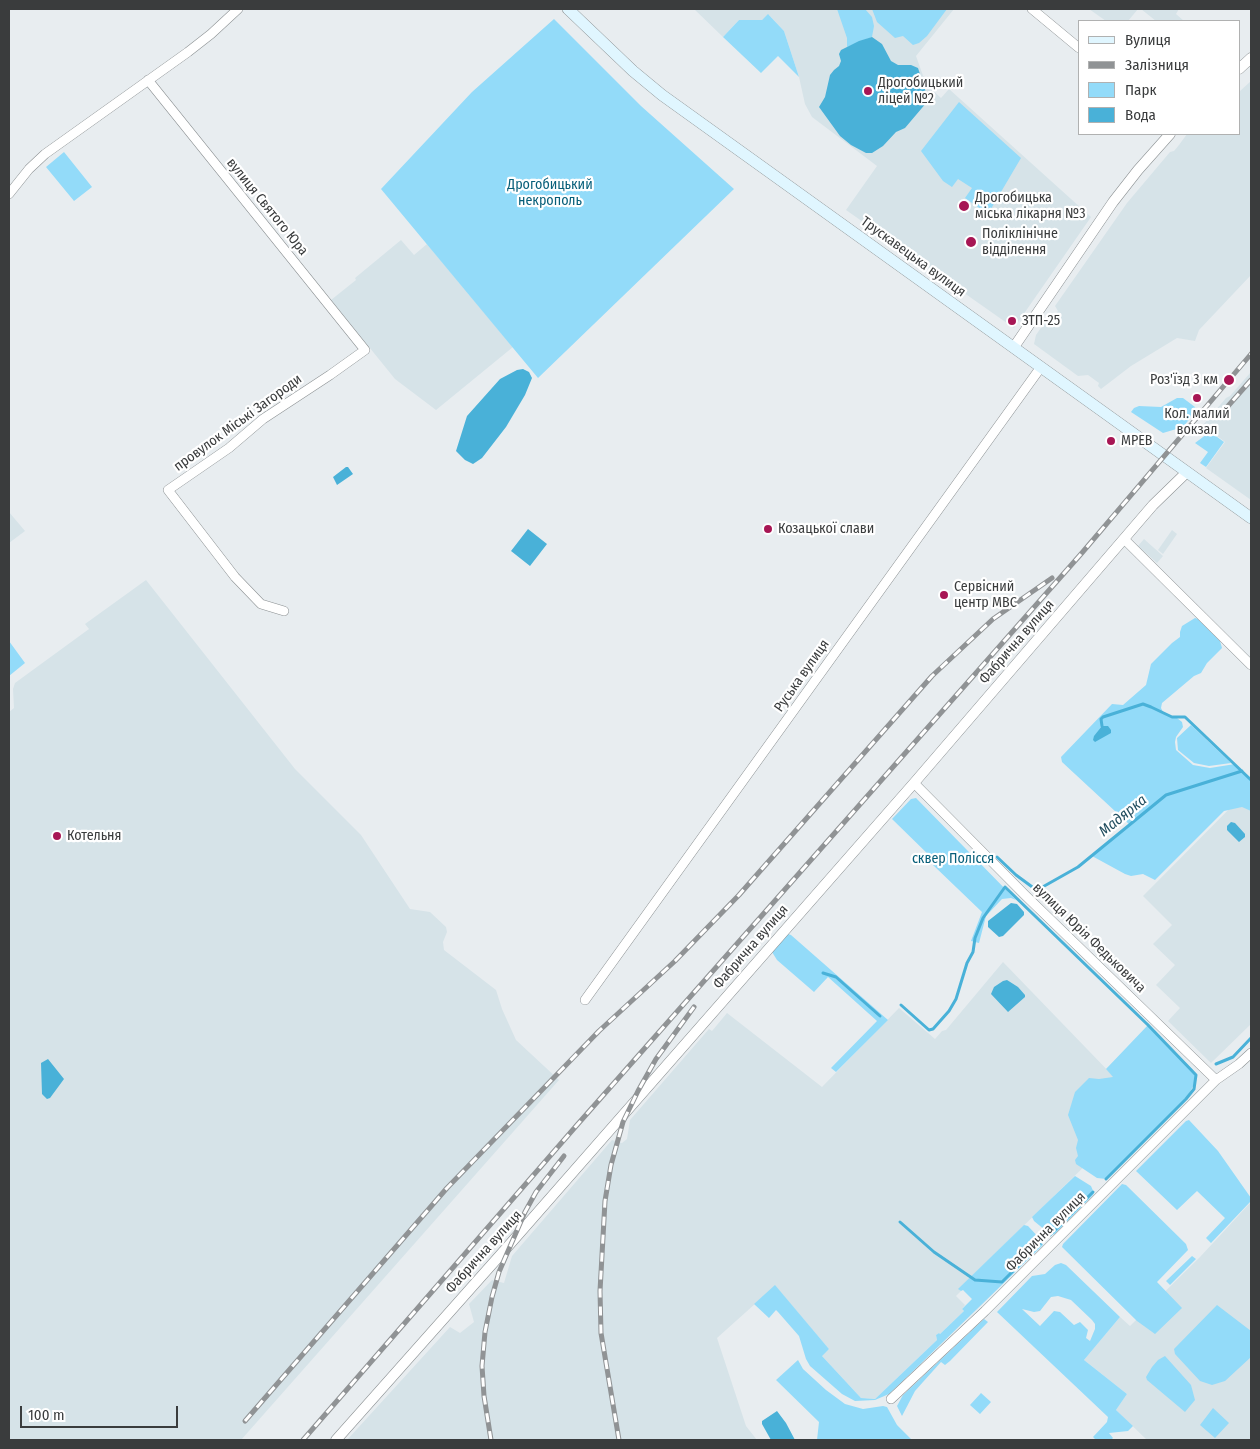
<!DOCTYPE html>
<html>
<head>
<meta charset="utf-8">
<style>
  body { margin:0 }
  #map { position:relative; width:1260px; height:1449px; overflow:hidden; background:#e8edf0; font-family:"Fira Sans Condensed",sans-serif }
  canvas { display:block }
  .frame { position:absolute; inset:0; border:10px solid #3a3c3d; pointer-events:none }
  .legend { position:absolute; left:1078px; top:20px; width:162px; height:115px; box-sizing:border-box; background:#fff; border:1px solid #b0b1b1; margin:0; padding:6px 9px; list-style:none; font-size:15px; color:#3a3c3d }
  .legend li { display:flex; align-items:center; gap:10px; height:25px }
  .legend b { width:25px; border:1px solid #b0b1b1 }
  .scale { position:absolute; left:20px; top:1406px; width:158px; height:22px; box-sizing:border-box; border:2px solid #3a3c3d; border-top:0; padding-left:6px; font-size:15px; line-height:18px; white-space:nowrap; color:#3a3c3d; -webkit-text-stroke:4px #fff; paint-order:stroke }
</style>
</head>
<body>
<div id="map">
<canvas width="1260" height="1449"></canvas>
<div class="frame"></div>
<ul class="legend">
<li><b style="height:6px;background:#e0f6ff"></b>Вулиця</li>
<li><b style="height:6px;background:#909395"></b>Залізниця</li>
<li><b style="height:14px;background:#93dbf9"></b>Парк</li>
<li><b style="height:14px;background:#49b1d8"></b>Вода</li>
</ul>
<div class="scale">100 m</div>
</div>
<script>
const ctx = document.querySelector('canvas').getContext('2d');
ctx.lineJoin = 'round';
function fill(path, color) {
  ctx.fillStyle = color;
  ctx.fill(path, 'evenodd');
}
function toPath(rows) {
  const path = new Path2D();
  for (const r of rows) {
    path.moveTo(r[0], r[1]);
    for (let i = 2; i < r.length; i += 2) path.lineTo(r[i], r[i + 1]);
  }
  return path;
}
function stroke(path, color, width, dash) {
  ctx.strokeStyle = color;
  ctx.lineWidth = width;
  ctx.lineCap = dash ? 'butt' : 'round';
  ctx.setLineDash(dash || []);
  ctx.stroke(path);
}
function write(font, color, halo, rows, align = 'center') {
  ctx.font = font + ' "Fira Sans Condensed",sans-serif';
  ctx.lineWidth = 4.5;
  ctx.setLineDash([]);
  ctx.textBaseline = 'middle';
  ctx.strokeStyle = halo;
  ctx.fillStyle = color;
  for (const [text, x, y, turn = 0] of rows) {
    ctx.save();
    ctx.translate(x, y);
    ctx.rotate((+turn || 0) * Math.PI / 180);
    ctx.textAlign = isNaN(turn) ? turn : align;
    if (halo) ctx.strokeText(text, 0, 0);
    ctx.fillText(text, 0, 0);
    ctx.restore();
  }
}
fill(toPath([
  [694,9,954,9,916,56,926,84,941,98,949,89,1091,217,1014,328,846,210,877,166,812,117,805,104,799,77,784,31,769,15,762,20,739,20,723,37],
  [1089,9,1138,9,1128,21,1106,21],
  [1141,9,1179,9,1176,14,1184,21,1156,21],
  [1251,81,1251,275,1199,330,1195,341,1177,338,1131,366,1101,389,1098,386,1099,383,1088,375,1078,376,1034,344,1036,335,1047,319,1052,318,1058,311,1055,306,1127,203,1170,152,1174,151,1179,145,1187,134,1239,134,1239,90,1240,91],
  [401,240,414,255,427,244,513,347,436,410,395,379,331,300,356,280,355,278],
  [1251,372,1251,500,1206,468,1225,442,1203,425,1226,398,1230,396],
  [9,512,25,531,9,543],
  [1172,530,1177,534,1163,554,1158,550],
  [1144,539,1163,556,1157,563,1138,546],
  [146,580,295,769,361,835,410,909,430,912,446,927,447,932,443,942,444,950,496,990,502,1009,516,1040,559,1080,241,1440,9,1440,9,712,14,708,13,689,15,683,89,629,85,624],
  [1244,794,1251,801,1251,1024,1211,1063,1168,1021,1180,1008,1156,985,1175,965,1153,944,1172,925,1143,896],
  [1003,962,1144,1108,959,1289,961,1291,956,1296,965,1305,962,1309,964,1311,940,1334,939,1333,936,1335,937,1340,875,1399,861,1398,821,1355,829,1349,775,1286,717,1338,746,1426,757,1440,347,1440,450,1327,460,1333,474,1322,469,1304,492,1280,504,1283,512,1256,612,1140,622,1143,627,1139,630,1120,709,1029,712,1031,727,1013,822,1087,899,1008,935,1039,942,1031,946,1030],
  [1251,1202,1251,1440,1147,1440,1116,1410,1127,1394,1084,1360,1120,1317,1130,1326,1200,1257]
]), '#d6e3e8');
fill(toPath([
  [837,9,865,9,872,17,874,26,872,37,847,47,847,38],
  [872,9,947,9,927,36,919,43,913,45,903,36,895,38,877,22],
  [768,14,784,31,799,77,778,56,761,73,723,37,739,20,762,20],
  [554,19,641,106,734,189,538,378,381,189,472,92],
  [959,102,1021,158,988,214,965,198,972,188,958,179,952,187,943,181,921,151],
  [64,152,92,187,74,201,46,167],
  [1177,398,1183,398,1195,407,1196,411,1183,427,1163,433,1131,412,1134,408,1139,406,1161,407],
  [1207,434,1213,434,1224,442,1206,467,1200,463,1208,452,1195,443],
  [1195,618,1198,619,1220,641,1222,648,1207,663,1201,673,1194,676,1162,703,1161,708,1164,714,1177,718,1182,722,1183,727,1176,737,1175,742,1176,750,1193,765,1210,768,1235,764,1251,780,1251,811,1242,807,1224,811,1155,880,1143,874,1131,876,1125,874,1092,856,1130,825,1062,762,1061,757,1112,704,1123,705,1146,685,1151,664,1172,643,1180,637,1180,632,1182,626],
  [9,641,25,663,9,676],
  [1191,725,1231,763,1209,766,1194,763,1178,750,1177,738],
  [916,798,1016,900,1011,898,1002,899,986,916,979,943,971,941,982,912,933,865,935,861,892,819,911,799],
  [788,934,791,935,888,1020,836,1072,831,1068,877,1021,828,977,814,992,777,960,772,952],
  [1148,1025,1193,1070,1196,1075,1196,1081,1186,1099,1106,1179,1097,1178,1076,1164,1075,1160,1078,1156,1076,1148,1078,1140,1068,1115,1075,1092,1089,1078,1099,1079,1113,1077,1106,1069],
  [1189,1120,1218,1151,1251,1198,1251,1201,1211,1243,1206,1238,1225,1218,1197,1191,1177,1210,1136,1171,1186,1121],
  [1075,1176,1091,1186,1094,1193,1093,1195,1055,1234,1051,1235,1034,1221,1032,1217],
  [1122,1184,1126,1185,1186,1244,1188,1250,1157,1282,1182,1308,1155,1334,1137,1321,1062,1247,1063,1244],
  [1024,1225,1028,1226,1041,1240,1043,1245,908,1376,889,1394,875,1400,855,1401,842,1394,810,1366,806,1359,799,1336,778,1312,776,1310,769,1318,754,1304,775,1285,829,1349,822,1356,861,1398,875,1399,937,1340,936,1335,939,1333,940,1334,964,1311,962,1309,972,1299,963,1290,961,1291,958,1289],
  [1192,1256,1196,1259,1170,1285,1166,1281],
  [1061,1263,1066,1265,1120,1317,1084,1360,1127,1394,1116,1410,1133,1426,1128,1431,1109,1433,1113,1438,1111,1440,1096,1440,1093,1437,1107,1422,1108,1417,997,1312,1032,1276,1045,1274,1055,1265],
  [1058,1296,1071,1300,1092,1320,1095,1324,1095,1329,1090,1341,1086,1338,1088,1330,1080,1322,1074,1325,1060,1312,1054,1311,1040,1326,1022,1309,1034,1312,1040,1311,1051,1297],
  [1217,1305,1251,1331,1251,1357,1225,1381,1212,1385,1200,1381,1175,1354,1174,1349],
  [984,1319,988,1322,950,1361,945,1365,941,1362,923,1382,915,1391,902,1416,897,1406,903,1395],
  [1165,1356,1191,1385,1195,1400,1185,1412,1147,1380,1146,1377,1152,1367,1158,1360],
  [798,1360,803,1369,826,1390,845,1404,863,1409,883,1406,887,1407,897,1425,912,1440,817,1440,819,1422,776,1380],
  [981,1393,991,1402,980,1414,970,1405],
  [1213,1408,1229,1423,1215,1438,1200,1425]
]), '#93dbf9');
fill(toPath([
  [872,37,882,44,891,61,898,65,911,65,918,68,925,89,927,102,905,128,896,132,883,146,872,153,866,153,851,145,840,136,819,107,825,97,830,75,834,70,839,66,841,61,839,54,841,50,859,41],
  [523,369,529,372,532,378,525,395,506,427,482,458,473,464,465,460,456,451,467,416,500,379,517,370],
  [346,467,348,467,353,474,337,485,333,477],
  [528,529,547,544,530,566,511,551],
  [1102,726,1108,726,1111,730,1111,733,1095,742,1093,740,1094,736],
  [1231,822,1235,823,1245,834,1245,837,1239,842,1227,830,1227,826],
  [1011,903,1017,904,1024,912,1024,915,1003,936,999,937,988,927,988,921],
  [1007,980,1018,987,1025,995,1025,997,1008,1012,991,994,994,987,1003,981],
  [48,1059,64,1079,50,1098,47,1099,42,1094,41,1063],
  [777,1411,786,1423,795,1440,771,1440,762,1424,762,1421]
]), '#49b1d8');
stroke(toPath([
  [1102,726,1101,719,1103,717,1143,704,1151,707,1172,717,1185,717,1251,780],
  [997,857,1016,875,1035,889,1039,889,1078,867,1166,795,1242,771],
  [823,973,836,977,880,1016],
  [901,1005,929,1030,933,1029,949,1011,956,999,967,963,973,952,975,938,983,918,1005,887,1148,1025,1196,1075,1194,1089,1186,1099,1106,1179],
  [1216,1064,1233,1057,1251,1038],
  [900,1222,934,1252,975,1280,1002,1282,1041,1243],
  [1050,1235,1093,1192]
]), '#49b1d8', 3);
const minor = toPath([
  [1032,9,1079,48],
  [148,80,365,350,330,375,263,419,229,448,168,490,235,577,261,604,284,611],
  [9,194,29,169,45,154,188,52,211,34,238,9],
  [1124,539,1251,665],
  [914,783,1025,895,1216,1080,1239,1064,1251,1053],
  [585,1000,1041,367],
  [891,1399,985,1311,1216,1080]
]);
const tertiary = toPath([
  [1239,69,1251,58],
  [1014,347,1113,202,1138,170,1170,134],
  [336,1440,510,1244,914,783,1153,505,1187,472]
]);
const secondary = toPath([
  [568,9,633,71,662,95,1251,518]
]);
stroke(minor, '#8b9092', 10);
stroke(tertiary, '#8b9092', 11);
stroke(secondary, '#8b9092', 12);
stroke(minor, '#fff', 9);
stroke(tertiary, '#fff', 10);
stroke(secondary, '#e0f6ff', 11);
const rail = toPath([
  [1221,414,1251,380],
  [245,1421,447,1188,599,1031,675,961,739,895,932,676,993,619,1052,578],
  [303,1440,577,1125,1081,554,1251,354],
  [491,1440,484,1396,482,1366,485,1332,492,1297,499,1272,525,1212,536,1192,564,1156],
  [619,1440,601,1333,600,1291,605,1201,611,1165,623,1122,638,1091,656,1059,694,1007]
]);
stroke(rail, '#909395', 5);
stroke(rail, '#fff', 3, [9]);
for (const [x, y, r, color] of [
  [868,91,5,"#a71654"],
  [964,206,6,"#a71654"],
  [971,242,6,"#a71654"],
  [1012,321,5,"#a71654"],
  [1229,380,6,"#a71654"],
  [1197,398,5,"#a71654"],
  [1111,441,5,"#a71654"],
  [768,529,5,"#a71654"],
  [944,595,5,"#a71654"],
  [57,836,5,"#a71654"]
]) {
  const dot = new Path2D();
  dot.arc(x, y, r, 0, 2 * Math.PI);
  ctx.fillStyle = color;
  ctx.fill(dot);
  stroke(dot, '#fff', 2);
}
write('14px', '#3a3c3d', '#fff', [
  ["Дрогобицький",878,83],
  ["ліцей №2",878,99],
  ["Дрогобицька",975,198],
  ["міська лікарня №3",975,214],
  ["Поліклінічне",982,234],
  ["відділення",982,250],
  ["ЗТП-25",1022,321],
  ["Роз'їзд 3 км",1218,380,"right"],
  ["Кол. малий",1197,414,"center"],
  ["вокзал",1197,430,"center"],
  ["МРЕВ",1121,441],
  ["Козацької слави",778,529],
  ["Сервісний",954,587],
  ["центр МВС",954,603],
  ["Котельня",67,836]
], 'left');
write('14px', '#065e79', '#fff', [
  ["Дрогобицький",550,185],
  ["некрополь",550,201],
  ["сквер Полісся",953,859]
]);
write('14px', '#3a3c3d', '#fff', [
  ["вулиця Святого Юра",267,207,51],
  ["Трускавецька вулиця",913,257,36],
  ["провулок Міські Загороди",238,423,-36],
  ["Фабрична вулиця",1017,642,-49],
  ["Руська вулиця",802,676,-55],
  ["вулиця Юрія Федьковича",1089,938,44],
  ["Фабрична вулиця",751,947,-49],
  ["Фабрична вулиця",1046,1232,-45],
  ["Фабрична вулиця",484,1252,-48]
]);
write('italic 15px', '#224e5f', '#fff', [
  ["Мадярка",1123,816,-39]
]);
</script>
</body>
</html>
